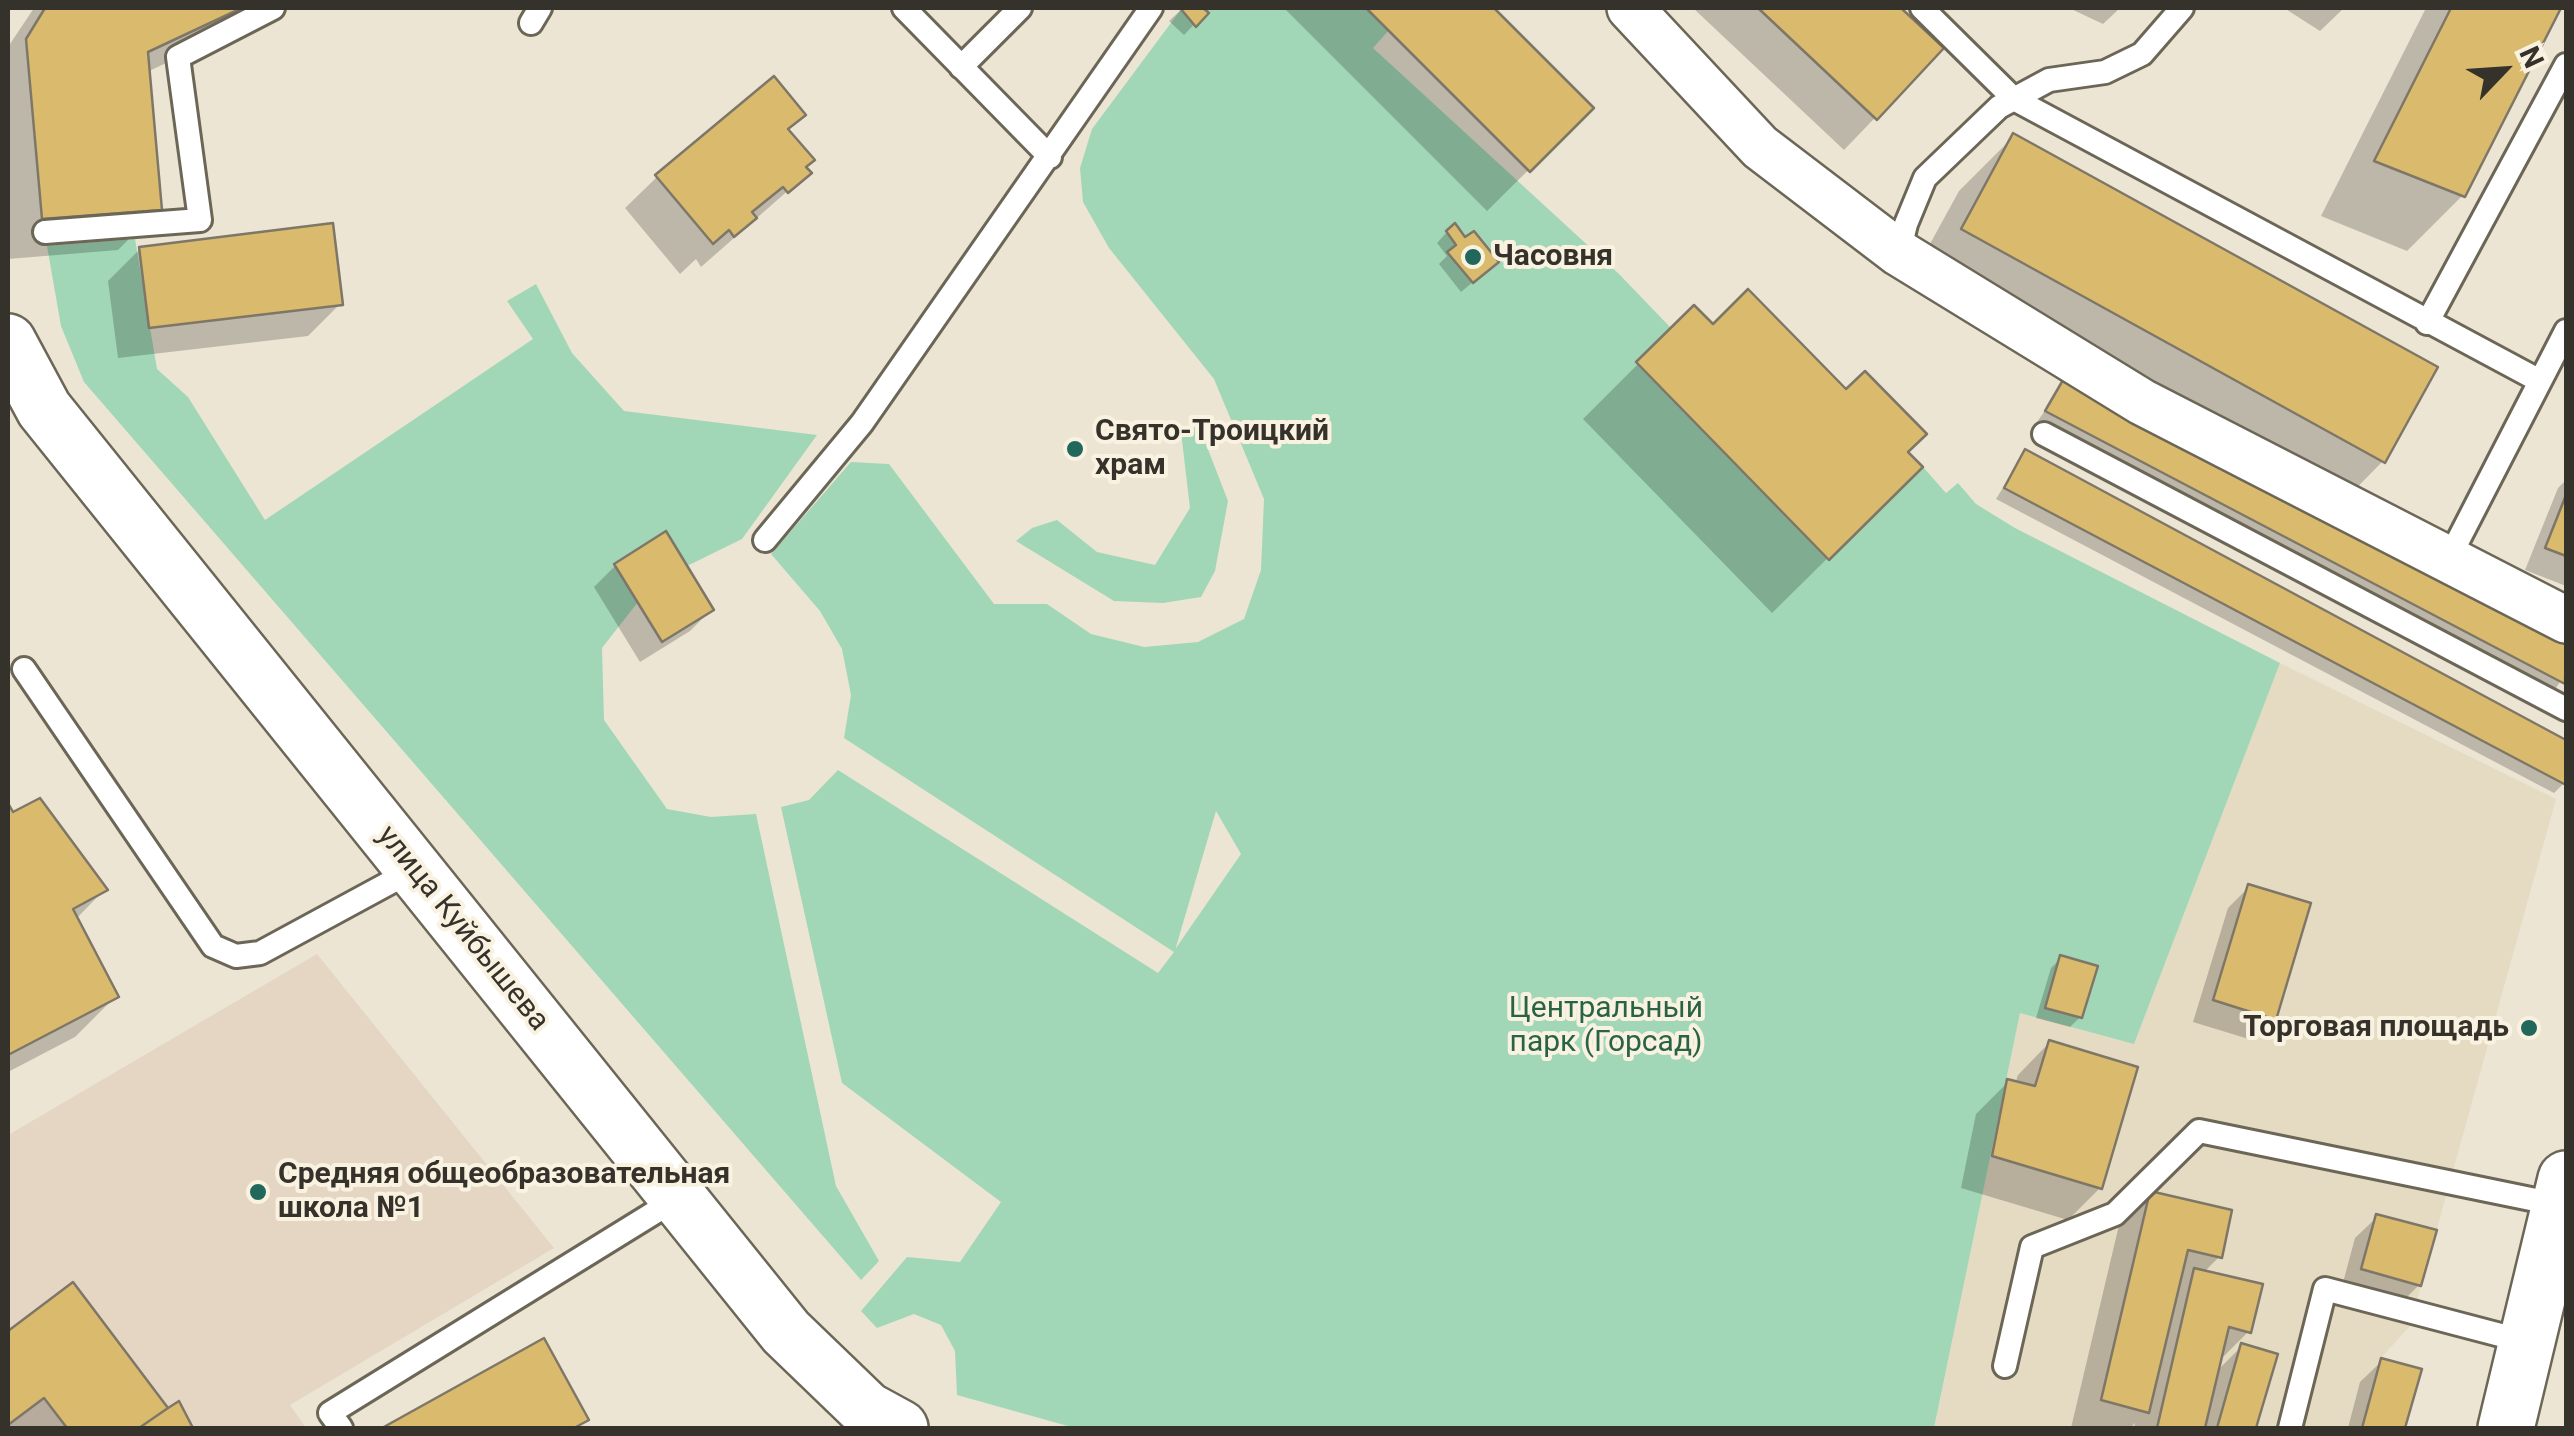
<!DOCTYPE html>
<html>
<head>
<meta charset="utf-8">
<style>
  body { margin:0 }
  #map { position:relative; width:2574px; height:1436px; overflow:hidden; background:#ece5d4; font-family:Roboto,sans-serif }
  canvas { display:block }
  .frame { position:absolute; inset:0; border:10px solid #35322b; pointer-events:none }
  .north { position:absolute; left:2454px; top:20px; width:100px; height:100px; -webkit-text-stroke:8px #faf2e1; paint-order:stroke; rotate:65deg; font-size:28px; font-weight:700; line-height:40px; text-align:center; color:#35322b }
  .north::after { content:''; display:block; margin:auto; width:35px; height:45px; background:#35322b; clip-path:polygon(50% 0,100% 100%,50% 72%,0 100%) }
</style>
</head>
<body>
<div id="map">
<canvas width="2574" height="1436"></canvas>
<div class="frame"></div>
<div class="north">N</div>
</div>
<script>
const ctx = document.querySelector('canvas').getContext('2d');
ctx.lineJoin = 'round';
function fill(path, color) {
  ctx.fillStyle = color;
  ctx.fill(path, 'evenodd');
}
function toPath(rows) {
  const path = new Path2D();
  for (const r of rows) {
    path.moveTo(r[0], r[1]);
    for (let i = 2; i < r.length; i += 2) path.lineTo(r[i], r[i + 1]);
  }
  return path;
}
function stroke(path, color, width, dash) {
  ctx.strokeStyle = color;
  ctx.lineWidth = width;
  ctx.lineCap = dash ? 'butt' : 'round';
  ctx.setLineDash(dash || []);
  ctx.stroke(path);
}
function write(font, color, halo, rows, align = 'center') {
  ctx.font = font + ' Roboto,sans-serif';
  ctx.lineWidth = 8;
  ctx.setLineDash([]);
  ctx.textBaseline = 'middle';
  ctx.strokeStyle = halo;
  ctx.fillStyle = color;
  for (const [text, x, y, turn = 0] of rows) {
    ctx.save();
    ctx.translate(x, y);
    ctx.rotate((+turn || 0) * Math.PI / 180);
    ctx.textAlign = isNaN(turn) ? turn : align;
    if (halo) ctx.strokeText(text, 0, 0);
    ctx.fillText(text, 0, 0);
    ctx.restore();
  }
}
fill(toPath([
  [2280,663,2556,799,2410,1326,2381,1358,2362,1428,1934,1428,2020,1012,2134,1043]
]), '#e5dbc3');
fill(toPath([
  [317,954,554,1248,290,1405,306,1428,8,1428,8,1135]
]), '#e4d6c3');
fill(toPath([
  [1182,8,1366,8,1389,30,1373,48,1619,274,1671,328,1636,363,1828,559,1923,467,1946,493,1958,483,1976,504,2015,528,2280,663,2134,1044,2020,1013,1934,1428,1075,1428,957,1395,955,1351,941,1325,914,1314,877,1328,861,1311,907,1257,960,1262,1001,1202,842,1083,781,807,809,800,838,770,1158,973,1174,952,844,738,851,695,842,649,820,611,771,554,851,462,889,464,994,604,1047,604,1091,634,1144,647,1198,642,1244,619,1261,570,1264,499,1214,379,1109,248,1083,202,1080,168,1092,129],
  [1216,811,1241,854,1176,948,1176,947],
  [135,239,157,369,188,397,265,520,533,339,507,301,536,284,572,353,624,411,817,435,742,539,687,566,665,531,614,563,638,602,602,648,604,720,667,809,711,817,756,814,836,1186,879,1261,861,1280,84,382,61,326,47,246],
  [1199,426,1228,501,1215,571,1201,597,1163,603,1114,601,1016,541,1032,528,1057,520,1097,552,1155,565,1190,508,1181,432]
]), '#a1d7b7');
fill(toPath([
  [34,8,273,8,263,17,147,72,159,209,118,250,8,259,8,47],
  [1183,8,1200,8,1205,13,1184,35,1169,21],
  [1284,8,1490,8,1591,108,1487,211],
  [1693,8,1897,8,1941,49,1844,150],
  [2069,8,2120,8,2103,24],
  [2284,8,2344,8,2320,31],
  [2426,8,2558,8,2462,196,2407,251,2321,216],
  [803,115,786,131,808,173,701,267,696,259,680,274,625,208,657,177],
  [2014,136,2383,461,2325,520,2566,646,2566,672,2553,693,2037,422,2064,383,2317,515,1908,284,1959,191],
  [1447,232,1485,272,1461,292,1439,264,1447,256,1437,243],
  [140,249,340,304,308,336,118,358,108,281],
  [1694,308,1713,327,1905,452,1920,467,1772,613,1583,419],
  [2025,452,2566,743,2564,783,2554,793,1996,499],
  [2566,480,2566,586,2525,570,2558,488],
  [615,566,711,610,690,631,640,662,594,587],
  [8,808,105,889,76,919,116,996,75,1037,8,1072],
  [2249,887,2274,1018,2252,1040,2193,1022,2228,908],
  [2061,958,2080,1017,2070,1027,2036,1018,2051,968],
  [2049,1043,2100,1188,2068,1220,1961,1188,1976,1114,2008,1082,2015,1084,2018,1075],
  [2151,1193,2219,1257,2204,1272,2249,1331,2218,1362,2216,1372,2242,1346,2275,1355,2254,1428,2134,1428,2135,1423,2130,1428,2071,1428,2119,1225],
  [2377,1217,2419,1285,2397,1307,2341,1290,2355,1238],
  [73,1285,167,1412,178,1405,190,1428,8,1428,8,1334],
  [543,1342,586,1419,577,1428,388,1428],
  [2382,1361,2419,1371,2403,1428,2348,1428,2360,1382]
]), '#0003');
const building = toPath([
  [45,8,242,8,148,52,162,210,42,219,26,39,45,8],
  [1180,8,1203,8,1209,13,1196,27,1180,8],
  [1366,8,1494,8,1594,108,1530,172,1366,8],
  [1758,8,1901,8,1944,48,1877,120,1758,8],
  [2451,8,2561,8,2465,197,2374,161,2451,8],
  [774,76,806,115,788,129,815,160,806,167,812,173,788,193,783,187,752,212,757,218,734,237,729,230,713,244,655,175,774,76],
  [2013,133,2438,367,2385,463,1961,229,2013,133],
  [333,223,343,305,149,328,139,247,333,223],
  [1455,223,1465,237,1474,231,1499,262,1473,283,1447,252,1456,245,1446,231,1455,223],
  [1748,289,1846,389,1865,371,1927,434,1908,452,1923,467,1829,560,1636,362,1694,305,1713,324,1748,289],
  [2063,380,2566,643,2565,684,2045,411,2063,380],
  [2025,449,2566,740,2566,785,2004,488,2025,449],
  [2566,495,2566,556,2545,548,2566,495],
  [666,531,714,610,662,642,614,564,666,531],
  [40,798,108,890,73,909,119,997,8,1055,8,803,13,812,40,798],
  [2248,884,2311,903,2276,1020,2213,1000,2248,884],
  [2060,955,2098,966,2082,1018,2045,1008,2060,955],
  [2049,1040,2138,1067,2102,1189,1992,1156,2007,1079,2035,1086,2049,1040],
  [2150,1191,2232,1210,2222,1258,2188,1250,2149,1413,2101,1400,2150,1191],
  [2376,1214,2437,1230,2421,1286,2361,1269,2376,1214],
  [2194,1268,2263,1284,2251,1333,2229,1327,2205,1428,2157,1428,2194,1268],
  [73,1282,168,1408,139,1428,67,1428,44,1398,8,1425,8,1331,73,1282],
  [544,1338,589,1420,574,1428,382,1428,544,1338],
  [2241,1343,2278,1354,2256,1428,2217,1428,2241,1343],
  [2381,1358,2422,1369,2405,1428,2362,1428,2381,1358],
  [179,1401,193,1428,139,1428,168,1408,179,1401]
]);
fill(building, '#daba6c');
stroke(building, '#7e7768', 2.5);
const lane = toPath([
  [904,8,1050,157],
  [1922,8,2014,99,2540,381],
  [531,23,540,8],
  [961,67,1020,8],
  [45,232,200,220,178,57,273,8],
  [1899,253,1906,224,1925,178,1999,107,2049,80,2105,72,2142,54,2182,8],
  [2427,323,2566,65],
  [2044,434,2566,709],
  [765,540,862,423,1151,8],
  [2448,560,2566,331],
  [24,669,213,946,236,956,260,953,415,869],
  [2005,1366,2032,1247,2115,1214,2199,1131,2560,1205],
  [341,1428,330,1413,678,1198],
  [2290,1428,2325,1289,2527,1342]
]);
const street = toPath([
  [1630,8,1760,147,1899,253,2142,402,2566,620]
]);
const primary = toPath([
  [8,342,44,409,786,1332,867,1410,900,1428],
  [2506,1428,2566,1179]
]);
stroke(lane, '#6c6657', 28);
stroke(street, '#6c6657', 50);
stroke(primary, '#6c6657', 60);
stroke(lane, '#fff', 22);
stroke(street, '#fff', 45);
stroke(primary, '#fff', 55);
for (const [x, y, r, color] of [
  [1473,257,10,"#21675c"],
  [1075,449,10,"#21675c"],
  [2529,1028,10,"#21675c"],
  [258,1192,10,"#21675c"]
]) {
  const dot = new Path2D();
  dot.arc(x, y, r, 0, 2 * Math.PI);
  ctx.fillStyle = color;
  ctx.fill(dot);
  stroke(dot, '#faf2e1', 4);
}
write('bold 30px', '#35322b', '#faf2e1', [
  ["Часовня",1493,257],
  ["Свято-Троицкий",1095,432],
  ["храм",1095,466],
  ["Торговая площадь",2509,1028,"right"],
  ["Средняя общеобразовательная",278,1175],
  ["школа №1",278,1209]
], 'left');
write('30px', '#35322b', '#faf2e1', [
  ["улица Куйбышева",462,929,51]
]);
write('30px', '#286345', '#faf2e1', [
  ["Центральный",1606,1009],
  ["парк (Горсад)",1606,1043]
]);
</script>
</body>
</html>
